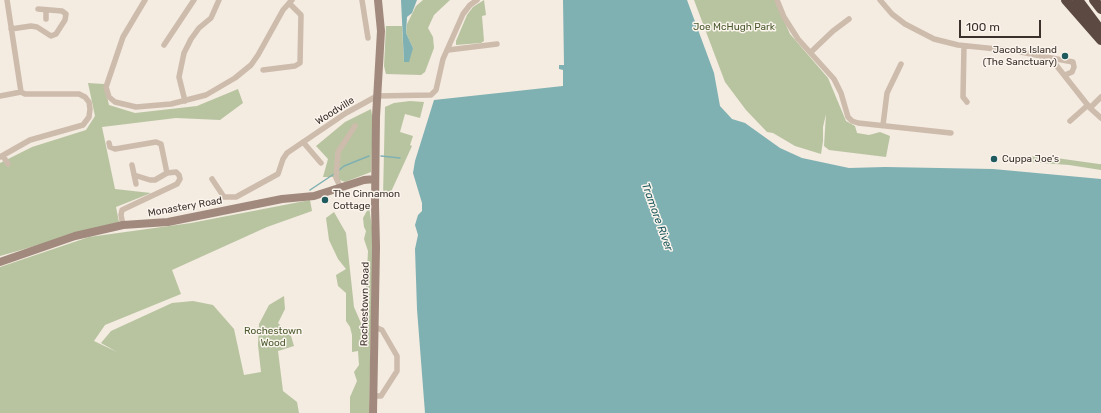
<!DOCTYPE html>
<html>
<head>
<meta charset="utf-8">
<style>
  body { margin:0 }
  #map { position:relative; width:1101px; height:413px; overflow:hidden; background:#f4ebe1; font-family:Rubik,sans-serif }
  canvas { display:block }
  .scale { position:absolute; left:959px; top:20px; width:82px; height:18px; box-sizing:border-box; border:2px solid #3b302b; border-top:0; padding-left:5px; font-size:12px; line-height:14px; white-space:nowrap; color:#3b302b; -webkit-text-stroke:3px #fbf5ee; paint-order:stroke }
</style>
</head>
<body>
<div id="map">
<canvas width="1101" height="413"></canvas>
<div class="scale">100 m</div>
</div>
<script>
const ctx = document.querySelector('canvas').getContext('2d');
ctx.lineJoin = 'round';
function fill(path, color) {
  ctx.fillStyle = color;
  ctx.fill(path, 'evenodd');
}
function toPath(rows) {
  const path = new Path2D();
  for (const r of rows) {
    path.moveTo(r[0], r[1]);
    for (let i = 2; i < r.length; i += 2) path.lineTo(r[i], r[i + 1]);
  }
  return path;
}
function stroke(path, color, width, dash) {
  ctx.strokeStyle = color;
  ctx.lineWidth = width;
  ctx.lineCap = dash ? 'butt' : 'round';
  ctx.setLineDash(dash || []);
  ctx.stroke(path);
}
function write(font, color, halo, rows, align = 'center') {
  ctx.font = font + ' Rubik,sans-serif';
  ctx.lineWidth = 3;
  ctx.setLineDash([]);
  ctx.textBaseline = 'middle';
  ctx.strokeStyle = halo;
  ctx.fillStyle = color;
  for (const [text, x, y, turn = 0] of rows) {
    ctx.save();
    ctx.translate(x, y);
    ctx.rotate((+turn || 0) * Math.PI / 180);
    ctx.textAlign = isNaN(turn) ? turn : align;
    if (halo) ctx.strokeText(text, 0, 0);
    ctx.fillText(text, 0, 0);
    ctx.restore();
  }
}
fill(toPath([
  [423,0,450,0,434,15,428,28,433,37,434,48,425,72,421,75,386,74,384,66,386,26,402,26,404,62,413,48,406,33,407,24,416,6],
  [484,0,486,15,482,16,484,41,481,43,456,45,456,41,467,15,473,7],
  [694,0,775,0,790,34,828,78,846,121,855,126,857,133,869,135,880,132,890,136,886,157,829,150,824,146,826,114,823,127,823,141,821,154,795,146,773,133,767,132,746,110,725,82],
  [88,83,104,84,109,105,135,113,197,106,238,89,243,103,220,120,176,118,102,127,115,189,151,193,116,207,119,222,0,256,0,163,32,147,86,130,95,116],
  [410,101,424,102,420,118,405,114,400,132,413,136,410,145,412,146,390,194,383,197,385,107,394,103],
  [371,109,373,121,371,172,345,182,332,177,323,177,328,159,316,146,345,122],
  [1011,156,1049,157,1099,164,1101,164,1101,170,1069,165,1001,160],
  [310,200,312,211,267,227,172,270,181,294,105,325,94,341,117,352,101,343,111,331,172,303,193,301,213,305,234,329,244,375,261,372,258,345,259,324,269,305,284,296,285,309,278,323,291,336,294,346,278,351,283,391,297,402,299,413,0,413,0,267,89,237,191,223],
  [369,207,373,234,369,413,350,413,350,397,357,381,354,372,359,365,358,351,352,352,352,335,350,327,346,321,346,293,338,286,336,275,346,269,338,259,329,240,326,218,334,212,346,233,354,307,364,330,368,251,364,239,366,231,364,227,363,218]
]), '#b8c4a0');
fill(toPath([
  [401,0,417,0,412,13,407,17,406,33,413,48,409,62,404,62],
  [563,0,687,0,714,73,720,106,732,119,745,123,780,148,802,158,849,168,885,167,993,169,1101,179,1101,413,425,413,417,309,415,249,418,235,415,225,418,215,422,211,422,203,413,173,415,161,434,100,563,86,563,70,559,69,559,65,564,65]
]), '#7fb0b2');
stroke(toPath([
  [381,156,400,158],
  [338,171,344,166,369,156],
  [310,190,334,174]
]), '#7fb0b2', 1.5);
stroke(toPath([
  [145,0,123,37,106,87,109,97,115,102,136,107,171,104,206,95,235,78,251,65,258,55,283,10,292,0],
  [362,0,368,38],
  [777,0,784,17,798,39,834,79,841,93,848,117,852,121,858,123,951,133],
  [880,0,892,14,905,24,934,39,958,45,1016,51,1046,57,1056,65,1090,108,1101,118],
  [46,19,46,10],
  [11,29,31,26,37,27,51,36,56,34,65,20,66,14,62,11,38,9],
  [164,45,194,0],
  [964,46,963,97,967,102],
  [448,50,497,44],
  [811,52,833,31,849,19],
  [1046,57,1073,62,1074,67,1072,72,1065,75],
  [263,70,295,66,300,63,301,15,289,3],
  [0,96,21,92],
  [185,101,179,77,184,53,191,39,199,28,211,18,219,0],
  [1090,108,1101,97],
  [1070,121,1088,105],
  [883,125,887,93,901,64],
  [303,142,321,163],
  [109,143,110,147,115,149,156,142,161,144,167,173],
  [3,156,8,164],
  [0,157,30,140,83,125,89,117,90,109,89,102,85,97,79,94,25,94,21,92,7,0],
  [132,165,136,184],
  [212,179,224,197,236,197,278,174,283,159,287,153,346,113,377,96,431,95,436,90,443,59,463,14,470,5,477,0],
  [341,188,336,178,338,152,355,126],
  [123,225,121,215,122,210,177,184,180,179,179,175,176,172,167,173,155,180,150,180,134,175],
  [373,396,381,396,397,371,397,356,382,330,375,327]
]), '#cdbbac', 5.5);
stroke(toPath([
  [0,262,75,236,123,225,168,222,282,199,314,196,364,180,375,179],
  [373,413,376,247,375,205,376,117,381,31,378,0]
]), '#a18a7d', 8);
stroke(toPath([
  [1066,0,1101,40],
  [1078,0,1101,31],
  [1094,0,1101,9]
]), '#5c4a42', 10);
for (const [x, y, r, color] of [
  [1065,56,4,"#1f5a5e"],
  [994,159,4,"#1f5a5e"],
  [325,200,4,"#1f5a5e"]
]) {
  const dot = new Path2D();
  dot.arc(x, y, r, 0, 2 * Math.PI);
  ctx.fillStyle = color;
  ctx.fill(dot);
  stroke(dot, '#fbf5ee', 1.5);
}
write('10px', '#4a5a2e', '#fbf5ee', [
  ["Joe McHugh Park",734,27],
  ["Rochestown",273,331],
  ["Wood",273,343]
]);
write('10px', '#3b302b', '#fbf5ee', [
  ["Jacobs Island",1057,50,"right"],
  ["(The Sanctuary)",1057,62,"right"],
  ["Cuppa Joe's",1002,159],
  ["The Cinnamon",333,194],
  ["Cottage",333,206]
], 'left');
write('10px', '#3b302b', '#fbf5ee', [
  ["Woodville",335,111,-32],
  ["Monastery Road",185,207,-10],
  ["Rochestown Road",365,304,-89]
]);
write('italic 11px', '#1f5a5e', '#fbf5ee', [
  ["Tramore River",657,217,70]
]);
</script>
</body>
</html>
